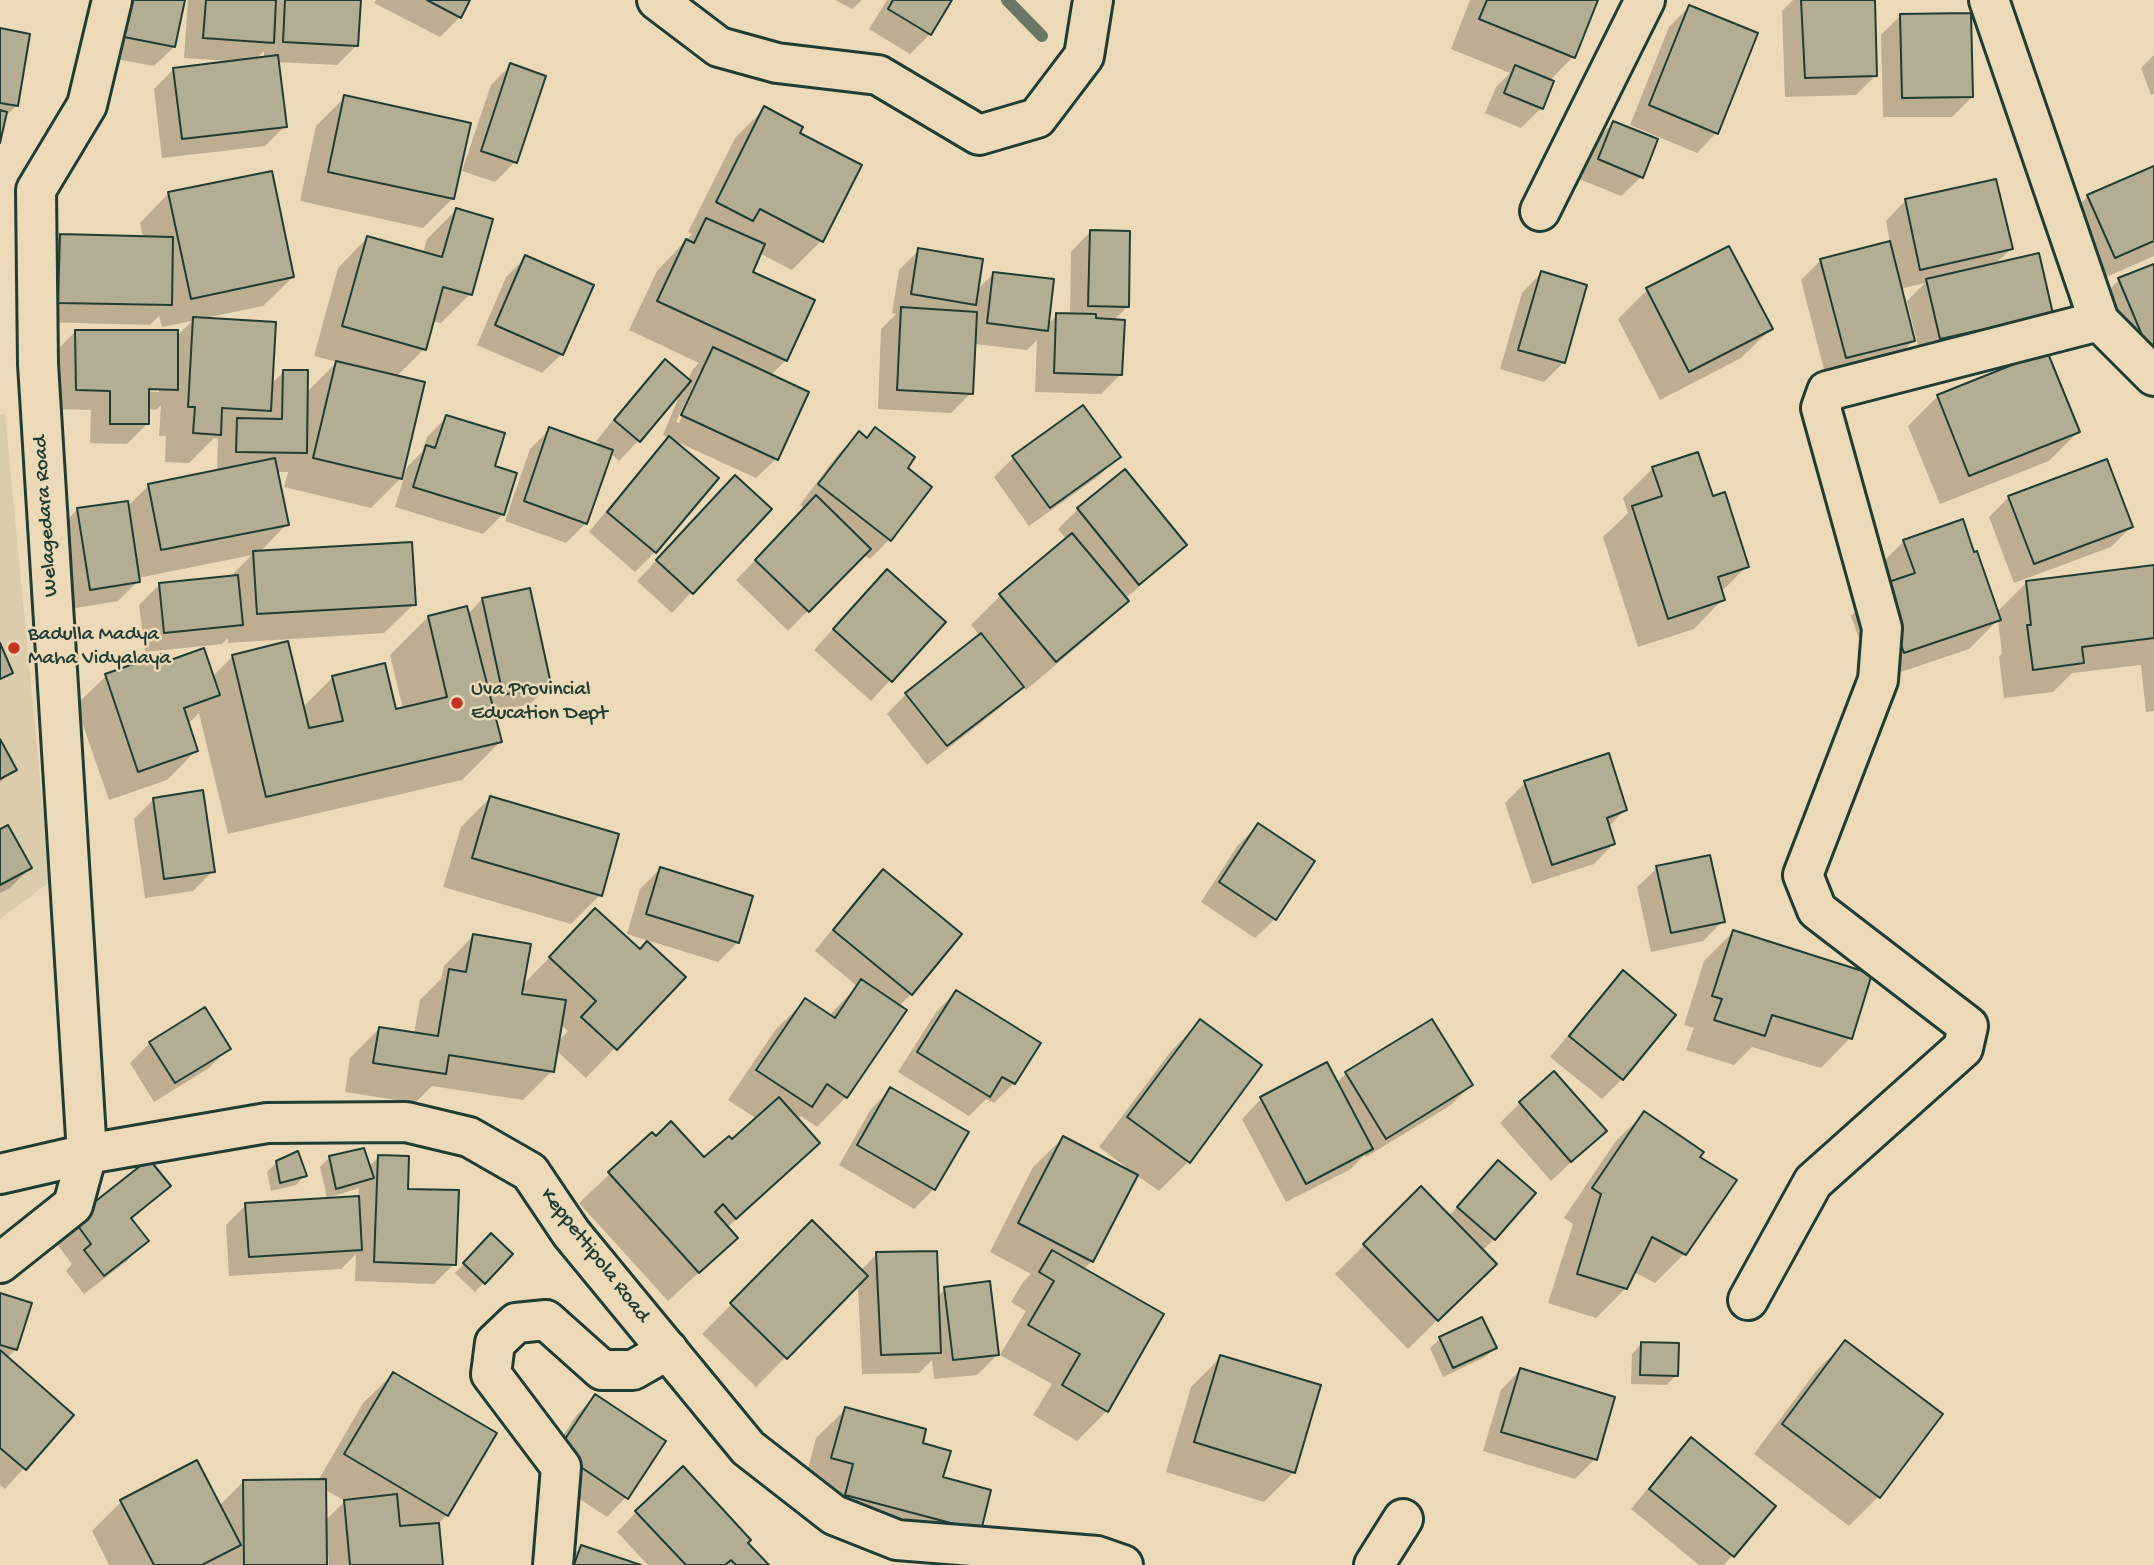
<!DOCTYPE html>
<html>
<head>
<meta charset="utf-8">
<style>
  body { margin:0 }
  canvas { display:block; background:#ecd9b7 }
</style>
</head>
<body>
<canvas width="2154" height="1565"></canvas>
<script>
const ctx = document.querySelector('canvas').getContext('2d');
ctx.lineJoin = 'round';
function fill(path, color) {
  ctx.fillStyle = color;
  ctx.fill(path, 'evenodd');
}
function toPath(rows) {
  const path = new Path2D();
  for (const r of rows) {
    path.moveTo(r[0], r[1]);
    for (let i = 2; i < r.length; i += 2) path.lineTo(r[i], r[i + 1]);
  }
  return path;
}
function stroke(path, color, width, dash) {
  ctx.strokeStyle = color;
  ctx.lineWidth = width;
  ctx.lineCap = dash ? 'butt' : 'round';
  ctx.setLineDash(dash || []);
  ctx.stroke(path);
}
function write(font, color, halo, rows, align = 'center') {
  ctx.font = font + ' "Gochi Hand",sans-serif';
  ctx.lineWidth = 5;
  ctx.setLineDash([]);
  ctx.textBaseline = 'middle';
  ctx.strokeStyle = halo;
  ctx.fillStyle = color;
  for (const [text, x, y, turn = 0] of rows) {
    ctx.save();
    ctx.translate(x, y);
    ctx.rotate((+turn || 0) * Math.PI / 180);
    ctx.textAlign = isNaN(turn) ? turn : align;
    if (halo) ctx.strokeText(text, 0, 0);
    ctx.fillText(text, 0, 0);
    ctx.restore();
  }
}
fill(toPath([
  [5,414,50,882,0,919,0,415]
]), '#dbccac');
fill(toPath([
  [111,0,183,0,174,47,154,66,100,56],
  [188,0,359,0,356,46,337,65,277,62,285,126,265,146,162,158,154,89,174,69,228,63,228,61,184,58],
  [264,51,264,58,256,59],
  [376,0,468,0,460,17,440,37,374,3],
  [835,0,862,0,852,9],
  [887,0,950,0,930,34,910,54,869,29],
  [1470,0,1596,0,1573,57,1549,81,1541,108,1521,128,1485,113,1496,87,1510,73,1451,49],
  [1793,0,1873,0,1876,75,1856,95,1785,97,1782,11],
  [1689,7,1716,133,1697,153,1630,125,1669,27],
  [1901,15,1972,97,1952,117,1883,117,1881,35],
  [0,30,17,105,4,118,0,134],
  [2154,55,2154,94,2151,95,2141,68],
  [511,65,515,162,495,182,462,171,491,85],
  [345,97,453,198,423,228,300,201,316,126],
  [765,108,798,134,821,241,792,270,759,253,750,273,786,360,770,376,776,459,756,478,673,440,655,552,635,572,589,532,650,458,669,438,663,435,683,387,638,441,619,461,610,453,586,523,566,543,505,521,530,449,550,429,604,448,596,441,645,381,665,362,688,380,693,369,699,363,629,330,657,271,692,234,688,232,735,138],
  [700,371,704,371,679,423,676,422],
  [1613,123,1641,177,1621,196,1579,179,1593,143],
  [2154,167,2154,256,2086,286,2059,226,2088,196],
  [1995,182,2011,249,1994,265,2051,313,1921,358,1907,301,1925,283,1900,289,1913,341,1893,361,1826,377,1801,280,1821,260,1890,243,1886,221,1905,201],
  [169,193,293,277,263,306,205,318,270,385,284,372,306,393,337,362,314,356,338,268,367,238,423,254,427,239,456,210,470,294,441,323,432,321,424,349,396,377,400,479,371,508,284,487,288,472,276,472,287,524,259,553,414,604,384,633,228,643,228,638,222,644,145,652,139,605,159,585,229,578,252,555,138,578,138,581,118,601,70,609,58,529,78,509,127,507,149,485,217,472,218,439,214,438,189,463,165,462,166,436,159,436,161,405,156,410,147,409,147,424,127,444,90,443,91,410,56,409,56,351,76,331,177,336,192,321,162,327,159,316,150,325,39,322,41,255,61,236,143,238,140,223],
  [140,387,159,388,159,392,140,391],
  [1090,232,1127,307,1113,321,1121,374,1101,394,1035,392,1037,340,1027,350,974,344,971,393,951,413,878,409,881,329,896,314,892,313,899,270,919,250,976,291,994,273,1047,325,1057,315,1070,315,1071,252],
  [526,257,562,354,542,373,477,345,506,277],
  [2154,266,2154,354,2100,299,2119,280],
  [1541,273,1564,362,1544,382,1500,369,1522,293],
  [1647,290,1771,329,1741,358,1660,400,1618,319],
  [1938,396,2078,432,2049,461,1940,504,1908,426],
  [447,417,493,468,503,514,483,534,395,507,407,467,422,452,427,437],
  [875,429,905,468,890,539,870,559,863,554,788,631,736,580,805,509,800,505,839,453,859,434,865,439],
  [1118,456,1099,476,1029,526,994,477,1014,457],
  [1653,468,1711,498,1747,566,1721,592,1723,599,1694,629,1638,647,1603,537,1628,513,1623,498],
  [1124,471,1185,545,1125,599,1127,601,1097,630,1026,690,1022,686,1001,707,927,765,887,714,906,694,980,636,971,625,1000,596,1067,540,1058,529,1078,509],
  [716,497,769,509,672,613,637,581],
  [2009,497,2131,527,2111,547,2014,583,1989,517],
  [1962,521,1996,613,2027,582,2154,567,2154,711,2146,712,2141,665,2072,673,2053,692,2004,698,1999,657,2002,653,1998,620,1969,649,1874,681,1851,616,1880,587,1874,571,1903,542],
  [867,591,943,622,871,701,814,650],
  [482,599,550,684,530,704,492,712,500,742,462,780,228,834,199,713,187,725,196,751,167,780,109,800,76,705,106,676,161,656,164,664,212,677,233,656,302,708,333,677,395,711,403,709,390,655,428,617,468,614],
  [0,742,15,769,0,782],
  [1525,783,1625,810,1608,827,1613,844,1594,864,1532,884,1505,803],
  [490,798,600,895,571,924,443,887,461,827],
  [154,799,213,871,193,891,145,898,134,819],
  [1258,825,1275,919,1255,938,1201,902,1238,845],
  [0,831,30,868,10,888,0,893],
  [1657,868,1723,921,1703,941,1651,952,1637,887],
  [660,869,738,942,718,962,627,934,640,889],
  [883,871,911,994,898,1007,846,1097,817,1127,801,1116,797,1120,818,1143,727,1228,736,1238,668,1301,579,1203,652,1134,704,1160,732,1142,757,1119,728,1100,776,1029,806,1000,829,1016,857,986,815,951,863,891],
  [1733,932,1870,975,1850,1038,1821,1068,1752,1047,1734,1065,1686,1050,1694,1028,1684,1025,1704,961],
  [473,936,522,986,566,940,639,951,683,977,586,1078,556,1050,552,1071,523,1100,432,1086,415,1103,345,1092,350,1058,380,1028,414,1034,420,1000,441,979,444,966],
  [521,988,530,997,520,995],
  [560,1024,568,1031,557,1043],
  [1623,973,1674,1015,1622,1079,1602,1099,1550,1057,1603,993],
  [956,992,1038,1043,1014,1083,994,1103,986,1099,969,1116,898,1072,936,1012],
  [1200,1021,1259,1065,1188,1162,1159,1191,1136,1175,1092,1261,1083,1270,1161,1315,1107,1411,1077,1441,1033,1415,1052,1384,1000,1355,1026,1311,1011,1302,1023,1282,1031,1274,990,1252,1033,1167,1063,1138,1130,1173,1131,1171,1099,1147,1171,1051],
  [150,1043,229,1048,209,1068,154,1102,130,1063],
  [1346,1074,1471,1085,1451,1105,1366,1157,1364,1155,1351,1169,1286,1202,1242,1119,1261,1099,1336,1083],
  [891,1089,934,1189,914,1209,839,1165,871,1109],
  [1520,1103,1604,1131,1551,1181,1500,1123],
  [1644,1113,1698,1158,1684,1254,1655,1283,1634,1272,1626,1288,1596,1318,1548,1303,1573,1224,1564,1218,1615,1142],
  [379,1157,406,1191,454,1264,434,1284,355,1281,356,1254,341,1269,229,1276,226,1225,246,1205,358,1198,359,1188,327,1198,320,1167,329,1158,368,1167],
  [277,1162,305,1175,296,1185,271,1191,267,1172],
  [1498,1162,1494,1239,1482,1251,1494,1264,1408,1349,1335,1274,1421,1189,1448,1217],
  [169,1186,130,1221,146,1241,127,1261,84,1294,66,1271,72,1264,54,1240,74,1221],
  [812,1223,860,1271,877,1254,937,1297,945,1289,997,1355,977,1375,934,1379,932,1360,919,1373,862,1374,858,1284,756,1387,702,1334],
  [491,1236,510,1254,475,1292,455,1273],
  [0,1295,16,1349,7,1358,71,1415,5,1489,0,1485],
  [1482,1319,1495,1348,1485,1357,1443,1377,1430,1348,1440,1339],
  [1845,1342,1941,1414,1878,1497,1849,1526,1754,1454,1816,1371],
  [1641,1344,1676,1375,1667,1385,1631,1384,1632,1354],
  [1221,1357,1294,1472,1264,1502,1166,1472,1191,1387],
  [1520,1370,1595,1459,1575,1479,1483,1451,1501,1390],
  [393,1374,447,1515,438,1524,442,1565,329,1565,328,1554,325,1555,325,1565,109,1565,92,1531,121,1502,219,1506,244,1481,318,1481,363,1403],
  [324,1489,345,1501,325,1521],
  [595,1396,626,1497,607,1517,539,1472,576,1416],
  [846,1409,920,1444,941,1479,979,1530,950,1560,803,1488,816,1438],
  [1691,1439,1773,1506,1724,1565,1699,1565,1631,1509,1672,1459],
  [636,1512,746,1543,766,1565,648,1565,617,1532],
  [581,1547,635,1565,564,1565]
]), '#0003');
stroke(toPath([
  [1007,0,1042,36]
]), '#6b7765', 12);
const building = toPath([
  [126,0,185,0,175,47,119,36,126,0],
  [206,0,276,0,274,43,203,38,206,0],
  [285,0,361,0,358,46,283,42,285,0],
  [427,0,470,0,461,18,427,0],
  [893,0,952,0,931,35,888,9,893,0],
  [1487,0,1598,0,1575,58,1479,19,1487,0],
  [1801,0,1875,0,1877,76,1805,78,1801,0],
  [1689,5,1758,33,1718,134,1649,105,1689,5],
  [1971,13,1973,97,1902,98,1900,14,1971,13],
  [0,28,30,34,18,106,0,103,0,28],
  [278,55,287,127,182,139,173,68,278,55],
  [510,63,546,76,517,163,481,151,510,63],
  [1515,65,1554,81,1543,109,1504,93,1515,65],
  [344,95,471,123,454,199,328,172,344,95],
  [764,106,803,127,800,133,862,165,823,242,760,209,753,221,716,202,764,106],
  [0,110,7,112,0,143,0,110],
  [1613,121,1658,139,1643,178,1598,159,1613,121],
  [2154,166,2154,241,2115,258,2087,195,2154,166],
  [272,171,294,277,191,299,168,192,272,171],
  [1996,179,2013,249,1920,270,1905,199,1996,179],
  [456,208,493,219,472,295,443,287,426,350,342,326,367,236,442,257,456,208],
  [706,218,765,244,753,272,815,300,787,361,657,301,686,239,694,243,706,218],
  [1090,230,1130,231,1129,307,1088,306,1090,230],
  [60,234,173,237,172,305,58,303,60,234],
  [1890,241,1915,341,1846,358,1820,259,1890,241],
  [1729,246,1773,329,1689,372,1646,288,1729,246],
  [918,248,983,259,976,305,911,294,918,248],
  [2039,253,2053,314,1940,339,1926,279,2039,253],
  [525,255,594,285,563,355,495,325,525,255],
  [2154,264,2154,344,2147,347,2118,278,2154,264],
  [1541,271,1587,285,1565,363,1518,350,1541,271],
  [993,272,1054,279,1048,331,987,323,993,272],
  [901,307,977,312,973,394,897,390,901,307],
  [1056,313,1096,314,1096,318,1125,320,1122,375,1054,373,1056,313],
  [193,317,276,322,271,411,222,408,221,435,193,433,195,407,188,407,193,317],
  [75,330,178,330,178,390,149,389,149,424,110,424,110,391,76,390,75,330],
  [713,347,809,392,778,460,681,415,713,347],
  [2047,351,2080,432,1969,476,1937,395,2047,351],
  [665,359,691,381,640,442,614,420,665,359],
  [336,361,425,382,402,479,313,458,336,361],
  [283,370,308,370,307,453,236,452,237,418,282,419,283,370],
  [1083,405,1121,457,1050,508,1012,456,1083,405],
  [446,415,505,433,495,466,517,473,504,515,413,487,426,445,435,448,446,415],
  [549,427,613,450,587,524,524,501,549,427],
  [875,427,915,457,908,468,932,487,891,541,818,484,859,431,867,438,875,427],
  [669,436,719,478,656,553,607,512,669,436],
  [1698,452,1713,496,1725,492,1749,567,1718,577,1725,600,1668,619,1632,506,1662,496,1652,467,1698,452],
  [275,458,289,525,161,550,148,484,275,458],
  [2107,459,2133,527,2034,564,2008,496,2107,459],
  [1125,469,1187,545,1139,585,1077,508,1125,469],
  [735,475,772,509,693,594,656,560,735,475],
  [816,495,871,549,809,612,755,560,816,495],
  [128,501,140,582,90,590,77,508,128,501],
  [1963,519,1974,552,1977,551,2001,620,1904,653,1880,585,1915,573,1903,540,1963,519],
  [1072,533,1129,601,1056,662,999,594,1072,533],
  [412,542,416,605,257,614,253,551,412,542],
  [2154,565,2154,638,2082,647,2084,663,2033,670,2027,625,2031,625,2026,581,2154,565],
  [887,569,946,622,892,682,833,629,887,569],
  [238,575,243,625,164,633,159,583,238,575],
  [530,588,551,684,503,695,482,598,530,588],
  [467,606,502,742,266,797,232,655,288,641,309,728,343,721,332,676,385,663,396,709,447,697,428,616,467,606],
  [981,633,1024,687,947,746,905,693,981,633],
  [0,643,13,673,0,679,0,643],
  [204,648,220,695,184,708,198,751,138,772,105,674,162,654,165,662,204,648],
  [0,739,17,770,0,779,0,739],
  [1609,753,1627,810,1607,818,1615,844,1552,865,1524,781,1609,753],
  [203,790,215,872,164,879,153,798,203,790],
  [490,796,619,834,602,896,472,858,490,796],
  [1258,823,1315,861,1276,920,1219,882,1258,823],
  [8,825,32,868,0,885,0,829,8,825],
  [1710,855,1725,922,1671,933,1656,866,1710,855],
  [660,867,753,896,739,943,646,914,660,867],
  [883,869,962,934,912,995,833,930,883,869],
  [595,908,640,949,647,941,686,977,617,1050,581,1017,596,1001,549,957,595,908],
  [1733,930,1872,974,1852,1039,1772,1015,1765,1036,1714,1020,1722,999,1712,996,1733,930],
  [473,934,531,944,522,994,566,1000,554,1072,449,1055,446,1074,373,1063,379,1027,438,1036,449,969,466,972,473,934],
  [1623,970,1676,1015,1623,1080,1569,1036,1623,970],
  [861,979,907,1010,847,1098,827,1084,812,1107,756,1070,805,998,835,1018,861,979],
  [956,990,1041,1043,1015,1084,1002,1077,990,1097,917,1052,956,990],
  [205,1007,231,1049,175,1083,149,1042,205,1007],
  [1200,1019,1262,1065,1190,1163,1127,1117,1200,1019],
  [1432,1019,1473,1085,1386,1139,1345,1072,1432,1019],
  [1327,1062,1373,1149,1306,1184,1260,1097,1327,1062],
  [1554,1071,1607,1131,1571,1162,1519,1102,1554,1071],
  [890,1087,969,1132,935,1190,857,1145,890,1087],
  [779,1097,820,1143,736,1219,723,1204,715,1212,738,1238,699,1273,608,1172,652,1132,656,1136,671,1121,704,1157,729,1136,732,1139,779,1097],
  [1644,1111,1704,1152,1700,1157,1737,1180,1686,1255,1652,1237,1627,1289,1577,1274,1601,1194,1592,1188,1644,1111],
  [1063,1136,1138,1175,1093,1262,1018,1223,1063,1136],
  [364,1148,374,1178,336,1189,329,1156,364,1148],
  [298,1151,307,1176,280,1183,276,1161,298,1151],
  [378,1155,409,1156,408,1189,459,1190,456,1265,374,1262,378,1155],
  [149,1159,171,1186,131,1218,149,1241,104,1276,84,1250,91,1244,73,1219,149,1159],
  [1498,1160,1536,1193,1495,1240,1457,1207,1498,1160],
  [1421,1186,1497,1264,1438,1321,1363,1244,1421,1186],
  [359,1196,362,1250,249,1257,245,1203,359,1196],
  [812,1220,868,1276,787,1359,730,1303,812,1220],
  [491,1233,513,1254,485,1284,463,1263,491,1233],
  [1052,1250,1164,1314,1108,1412,1062,1385,1080,1354,1028,1325,1054,1281,1039,1272,1052,1250],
  [937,1251,941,1353,881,1355,876,1252,937,1251],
  [990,1281,999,1355,953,1360,944,1287,990,1281],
  [0,1293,32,1303,17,1350,0,1345,0,1293],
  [1482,1317,1497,1348,1453,1368,1439,1337,1482,1317],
  [1845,1340,1943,1414,1880,1498,1782,1424,1845,1340],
  [1641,1342,1679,1343,1678,1376,1640,1375,1641,1342],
  [0,1350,74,1415,26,1470,0,1448,0,1350],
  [1220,1355,1321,1385,1295,1473,1194,1442,1220,1355],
  [1520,1368,1615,1397,1597,1460,1501,1432,1520,1368],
  [393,1372,497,1433,448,1516,344,1454,393,1372],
  [595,1394,666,1441,628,1499,557,1451,595,1394],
  [845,1407,926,1429,923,1443,951,1451,943,1477,991,1490,981,1531,845,1495,853,1464,831,1458,845,1407],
  [1691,1437,1776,1506,1734,1557,1649,1489,1691,1437],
  [197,1460,241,1545,202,1565,154,1565,120,1500,197,1460],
  [683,1466,751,1540,748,1543,769,1565,736,1565,731,1560,725,1565,686,1565,635,1511,683,1466],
  [326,1479,327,1565,244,1565,243,1480,326,1479],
  [397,1494,400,1526,439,1523,443,1565,350,1565,344,1500,397,1494],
  [581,1545,641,1565,574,1565,581,1545]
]);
fill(building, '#b3ae93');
stroke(building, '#1f3d34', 2);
const minor = toPath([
  [657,0,719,47,777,63,878,75,979,135,1037,118,1084,56,1093,0],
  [1989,0,2099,321,2154,376],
  [1540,211,1645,0],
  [0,1263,73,1205,87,1154,38,364,36,190,87,105,112,0],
  [1748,1300,1813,1182,1963,1048,1968,1026,1817,910,1803,875,1878,680,1882,628,1821,408,1827,391,2099,321],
  [553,1565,561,1467,491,1374,495,1343,516,1323,546,1320,602,1370,633,1370,668,1350],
  [1374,1565,1403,1519]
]);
const major = toPath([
  [0,1174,87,1154,267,1123,406,1122,469,1137,530,1172,571,1233,748,1448,834,1515,897,1540,1097,1556,1123,1565]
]);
stroke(minor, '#1f3d34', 44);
stroke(major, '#1f3d34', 44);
stroke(minor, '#ecd9b7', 38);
stroke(major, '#ecd9b7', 38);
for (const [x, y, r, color] of [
  [14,648,7,"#c8321e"],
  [457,703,7,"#c8321e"]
]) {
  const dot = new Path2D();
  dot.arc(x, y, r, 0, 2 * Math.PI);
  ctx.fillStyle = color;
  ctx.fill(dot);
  stroke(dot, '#ecd9b7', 2.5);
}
write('21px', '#1f3d34', '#ecd9b7', [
  ["Welagedara Road",47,516,-94],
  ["Keppettipola Road",594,1256,52]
]);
write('21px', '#1f3d34', '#ecd9b7', [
  ["Badulla Madya",28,636],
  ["Maha Vidyalaya",28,660],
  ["Uva Provincial",471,691],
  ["Education Dept",471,715]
], 'left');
</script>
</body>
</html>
